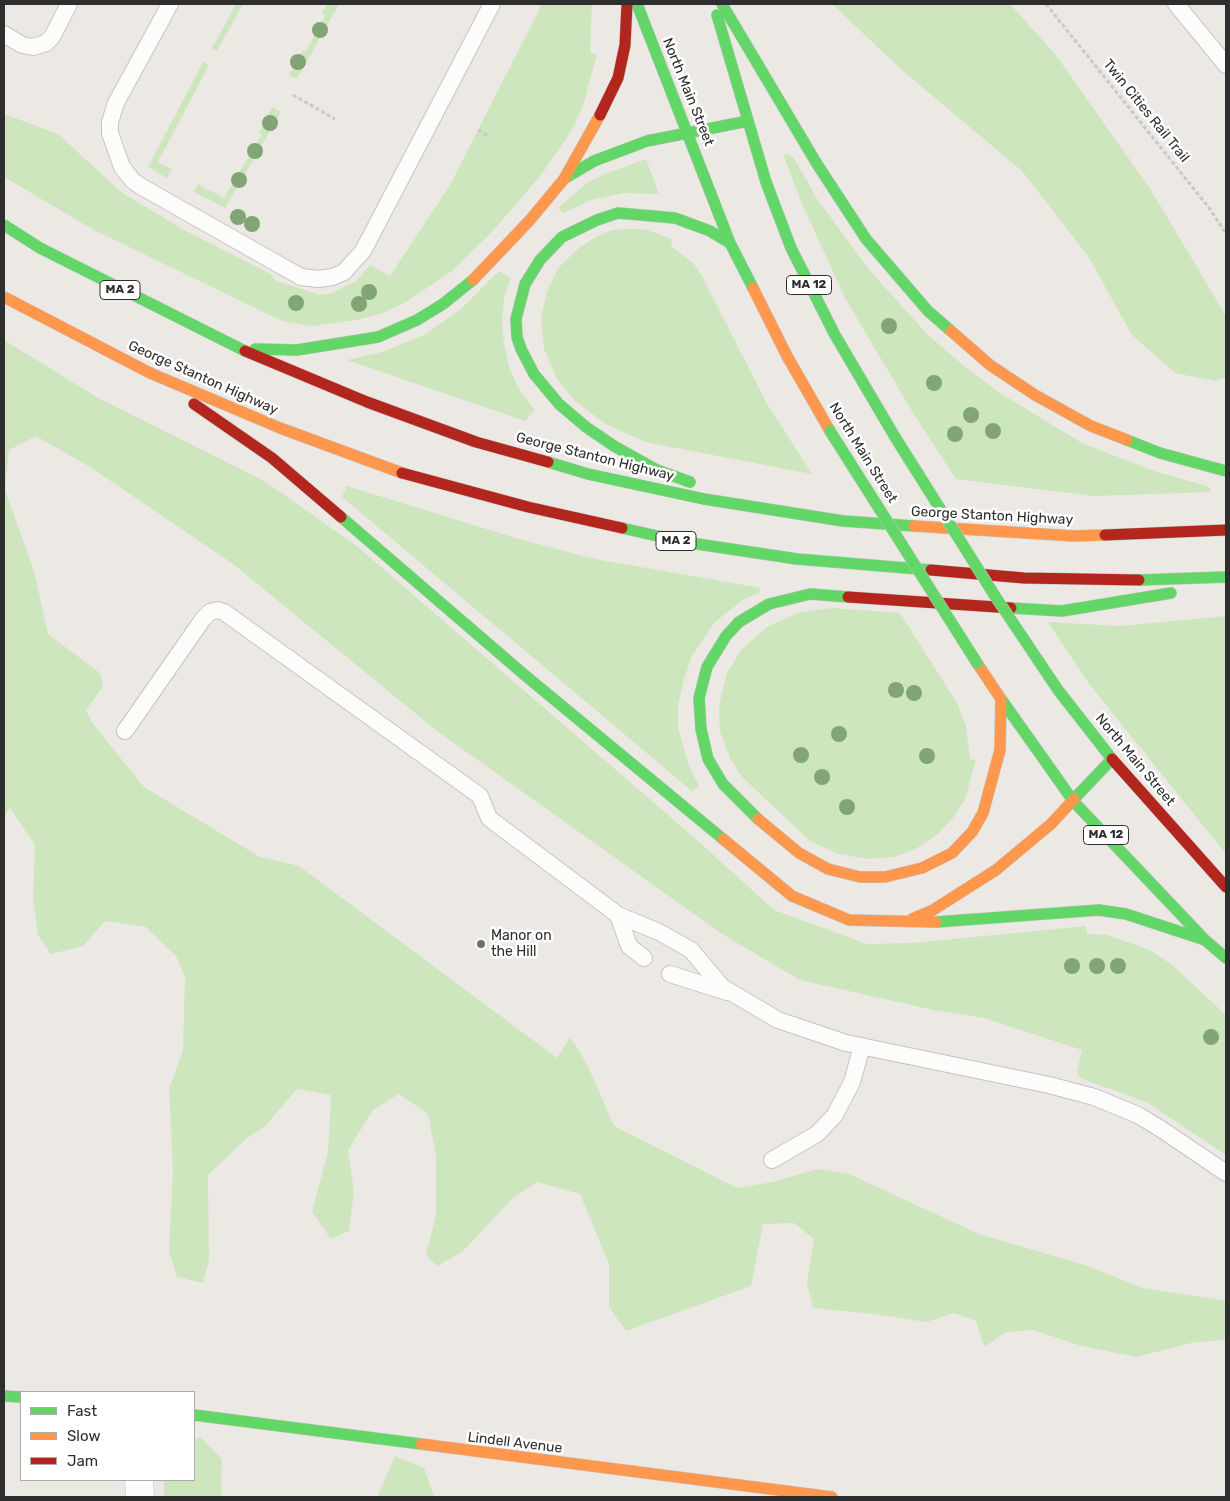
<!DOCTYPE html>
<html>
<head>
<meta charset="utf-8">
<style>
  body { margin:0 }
  #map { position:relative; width:1230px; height:1501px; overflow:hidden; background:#ece8e4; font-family:Rubik,sans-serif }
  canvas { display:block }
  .frame { position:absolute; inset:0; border:5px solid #2e2e2e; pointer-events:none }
  .legend { position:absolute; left:20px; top:1391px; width:175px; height:90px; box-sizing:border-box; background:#fff; border:1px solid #ababab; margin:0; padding:6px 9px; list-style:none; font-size:15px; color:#2e2e2e }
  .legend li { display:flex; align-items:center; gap:10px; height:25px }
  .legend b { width:25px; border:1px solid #ababab }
</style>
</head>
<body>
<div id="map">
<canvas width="1230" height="1501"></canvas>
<div class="frame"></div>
<ul class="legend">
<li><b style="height:6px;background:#63d668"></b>Fast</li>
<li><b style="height:6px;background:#ff974d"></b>Slow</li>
<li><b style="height:6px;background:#b3261e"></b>Jam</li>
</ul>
</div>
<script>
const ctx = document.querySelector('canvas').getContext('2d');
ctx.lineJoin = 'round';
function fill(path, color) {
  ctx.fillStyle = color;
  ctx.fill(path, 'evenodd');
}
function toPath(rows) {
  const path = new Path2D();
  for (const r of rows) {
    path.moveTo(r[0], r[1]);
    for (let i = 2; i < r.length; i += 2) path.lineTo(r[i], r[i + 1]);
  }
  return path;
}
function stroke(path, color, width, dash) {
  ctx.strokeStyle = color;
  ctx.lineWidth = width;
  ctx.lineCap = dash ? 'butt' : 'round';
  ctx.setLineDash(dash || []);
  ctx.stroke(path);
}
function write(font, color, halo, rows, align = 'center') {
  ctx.font = font + ' Rubik,sans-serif';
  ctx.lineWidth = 5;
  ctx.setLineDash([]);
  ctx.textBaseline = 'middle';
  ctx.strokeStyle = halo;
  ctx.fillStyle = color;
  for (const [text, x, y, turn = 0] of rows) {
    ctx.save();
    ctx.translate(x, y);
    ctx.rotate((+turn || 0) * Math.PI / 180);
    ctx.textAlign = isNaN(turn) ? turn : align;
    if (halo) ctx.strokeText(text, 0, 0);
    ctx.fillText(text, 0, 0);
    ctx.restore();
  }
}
fill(toPath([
  [236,4,243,4,217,51,212,48],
  [327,4,339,4,297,79,289,75,303,50,306,51,325,16,322,13],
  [540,4,592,4,590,53,597,54,583,106,570,133,541,175,491,233,452,271,406,302,383,313,357,320,312,326,282,321,94,230,4,177,4,114,58,134,121,192,186,231,269,273,277,281,320,295,332,293,356,281,370,265,390,276,450,185,539,10],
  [832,4,1010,4,1055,54,1151,190,1226,316,1226,377,1215,381,1175,373,1132,335,1088,256,1022,171,904,72],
  [203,62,209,65,158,162,172,169,167,178,148,167],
  [272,107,281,112,225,208,194,192,198,184,224,198,262,134,259,133],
  [787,154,794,158,817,199,871,272,928,335,963,365,1000,393,1082,443,1154,471,1207,486,1211,489,1210,492,1094,496,956,479,913,413,845,298,799,197,785,159,784,155],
  [646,159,659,194,623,193,591,200,563,213,558,208,587,183,605,174],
  [630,229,644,229,672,239,671,246,693,263,701,274,767,404,812,474,645,442,604,423,574,400,557,379,544,349,541,318,547,291,559,267,580,247,596,237,612,230],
  [499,271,511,278,504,299,502,320,504,344,510,370,519,389,535,410,525,421,347,360,382,352,424,335,461,309],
  [4,340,100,399,266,482,358,547,697,840,774,910,867,944,913,943,1086,926,1087,934,1107,935,1150,950,1171,964,1226,1015,1226,1155,1148,1103,1080,1078,1077,1072,1082,1050,984,1018,933,1010,800,980,722,934,437,731,233,564,90,467,36,436,9,450,5,490,34,571,48,634,100,673,103,686,86,710,93,724,144,787,260,857,299,866,557,1058,570,1037,587,1064,614,1126,737,1188,773,1182,818,1169,849,1174,979,1234,1088,1266,1143,1288,1226,1301,1226,1340,1195,1342,1136,1357,1078,1345,1034,1330,1006,1332,984,1347,976,1321,954,1313,926,1322,874,1314,813,1308,807,1284,814,1239,794,1223,763,1224,751,1286,626,1331,609,1307,609,1264,580,1194,537,1182,513,1198,462,1252,437,1266,426,1255,436,1215,436,1156,428,1114,399,1094,373,1110,348,1150,354,1192,349,1231,331,1239,312,1212,328,1152,331,1095,297,1089,265,1126,246,1139,208,1175,209,1261,203,1283,177,1277,169,1251,173,1171,169,1089,183,1050,185,977,176,956,146,927,105,921,83,946,51,954,38,935,33,899,35,845,10,808,4,816],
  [347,486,519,539,595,559,761,588,759,593,743,600,715,622,692,656,684,679,678,705,678,727,688,764,699,786,692,791,342,497],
  [832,608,900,613,957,703,966,726,970,759,976,760,965,799,953,818,938,834,917,848,894,857,868,859,838,854,810,841,742,777,731,760,720,732,719,705,727,673,742,649,768,626,801,612],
  [1226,616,1226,854,1090,685,1048,622,1120,626],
  [200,1437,222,1459,221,1497,164,1497,164,1480,194,1480,194,1440],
  [395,1456,424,1468,434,1497,377,1497]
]), '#cee6be');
const lane = toPath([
  [170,4,116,103,110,122,110,133,122,167,133,181,142,187,301,277,318,279,333,277,344,272,363,251,492,4],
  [1176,4,1226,65],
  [4,34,22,45,33,47,46,43,52,37,69,4],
  [125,731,203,619,210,612,218,610,224,612,480,796,489,818,494,822,618,915,659,932,691,950,722,987,778,1020,846,1043,1049,1085,1094,1097,1138,1115,1161,1129,1226,1173],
  [618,915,629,946,644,958],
  [670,974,727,992],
  [772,1160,817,1134,835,1115,852,1082,862,1046]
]);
const street = toPath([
  [139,1480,140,1497]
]);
const fast = toPath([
  [637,4,730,243,753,288],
  [722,4,817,164,866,239,928,311,951,331],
  [717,15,766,182,791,248,835,335,895,437],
  [567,177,594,161,647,141,748,121],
  [4,225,40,248,245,351],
  [255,349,297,350,378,337,417,320,443,304,473,280],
  [1127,440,1160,453,1226,471],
  [548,462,588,474,704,499,843,521,914,526],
  [690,482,657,470,614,446,586,427,559,404,534,374,521,349,517,337,516,319,525,284,540,260,562,237,597,220,618,213,675,218,710,231,730,243],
  [341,517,527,677,723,839],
  [622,528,684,542,797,559,931,570],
  [1139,580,1226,577],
  [1011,608,1062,611,1171,593],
  [1058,690,1112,759,1074,799],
  [1001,699,1074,802,1205,940,1226,958],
  [758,819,723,784,708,759,701,729,699,698,707,667,726,636,739,622,769,604,810,594,848,597],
  [936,922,1099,910,1126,914,1205,940],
  [4,1396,21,1397],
  [194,1415,421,1444]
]);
const slow = toPath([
  [473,280,530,220,564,179,600,115],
  [753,288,787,356,830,431],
  [4,297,150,373,280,428,402,473],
  [951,331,990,365,1035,395,1091,426,1127,440],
  [914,526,1074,536,1105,535],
  [758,819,799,853,828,869,860,877,885,877,922,868,952,853,972,832,983,813,1000,750,1001,699,977,663],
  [723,839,792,896,849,920,936,922],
  [912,919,933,910,996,870,1051,824,1074,799],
  [421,1444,832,1497]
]);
const jam = toPath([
  [600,115,618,78,625,45,627,4],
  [245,351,367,402,476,442,548,462],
  [194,404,272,458,341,517],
  [402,473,528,507,622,528],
  [1105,535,1226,530],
  [931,570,1024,578,1139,580],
  [848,597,1011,608],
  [1112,759,1226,887]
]);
stroke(lane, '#c5c4c5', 18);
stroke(street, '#c5c4c5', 29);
stroke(fast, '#c5c4c5', 12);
stroke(slow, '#c5c4c5', 12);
stroke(jam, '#c5c4c5', 12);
stroke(toPath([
  [1046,4,1210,209,1226,234],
  [293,95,335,119],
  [478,130,490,137]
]), '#c9c9c8', 3, [4, 2.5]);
stroke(lane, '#fcfcfb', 16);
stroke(street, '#fcfcfb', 28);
stroke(fast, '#63d668', 11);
stroke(slow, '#ff974d', 11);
stroke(jam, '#b3261e', 11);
const fastBridge = toPath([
  [830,431,977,663],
  [895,437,995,596,1058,690]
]);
stroke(fastBridge, '#c6c5c4', 12, []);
stroke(fastBridge, '#63d668', 11);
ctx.fillStyle = '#82a575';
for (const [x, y] of [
  [320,30],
  [298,62],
  [270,123],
  [255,151],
  [239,180],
  [238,217],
  [252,224],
  [369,292],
  [296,303],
  [359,304],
  [889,326],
  [934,383],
  [971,415],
  [993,431],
  [955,434],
  [896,690],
  [914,693],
  [839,734],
  [801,755],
  [927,756],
  [822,777],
  [847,807],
  [1072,966],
  [1097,966],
  [1118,966],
  [1211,1037]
]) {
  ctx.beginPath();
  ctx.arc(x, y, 8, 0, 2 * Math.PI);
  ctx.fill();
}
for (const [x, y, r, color] of [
  [481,944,5,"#706f6e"]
]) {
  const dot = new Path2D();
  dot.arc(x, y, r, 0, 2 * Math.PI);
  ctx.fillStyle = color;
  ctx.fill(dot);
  stroke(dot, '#fff', 2);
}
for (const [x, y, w] of [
  [809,285,45],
  [120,290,40],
  [676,541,40],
  [1106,835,45]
]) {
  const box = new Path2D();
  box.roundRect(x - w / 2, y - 9.5, w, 19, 4);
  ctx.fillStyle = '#fff';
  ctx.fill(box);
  stroke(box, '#2e2e2e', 1);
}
write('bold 12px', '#2e2e2e', null, [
  ["MA 12",809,285],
  ["MA 2",120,290],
  ["MA 2",676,541],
  ["MA 12",1106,835]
]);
write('14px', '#2e2e2e', '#fff', [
  ["North Main Street",688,92,68],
  ["Twin Cities Rail Trail",1146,111,51],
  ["George Stanton Highway",203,378,24],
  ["North Main Street",863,453,58],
  ["George Stanton Highway",595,457,14],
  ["George Stanton Highway",992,516,3],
  ["North Main Street",1135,760,50],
  ["Lindell Avenue",515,1443,7]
]);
write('14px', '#2e2e2e', '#fff', [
  ["Manor on",491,936],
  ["the Hill",491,952]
], 'left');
</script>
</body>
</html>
